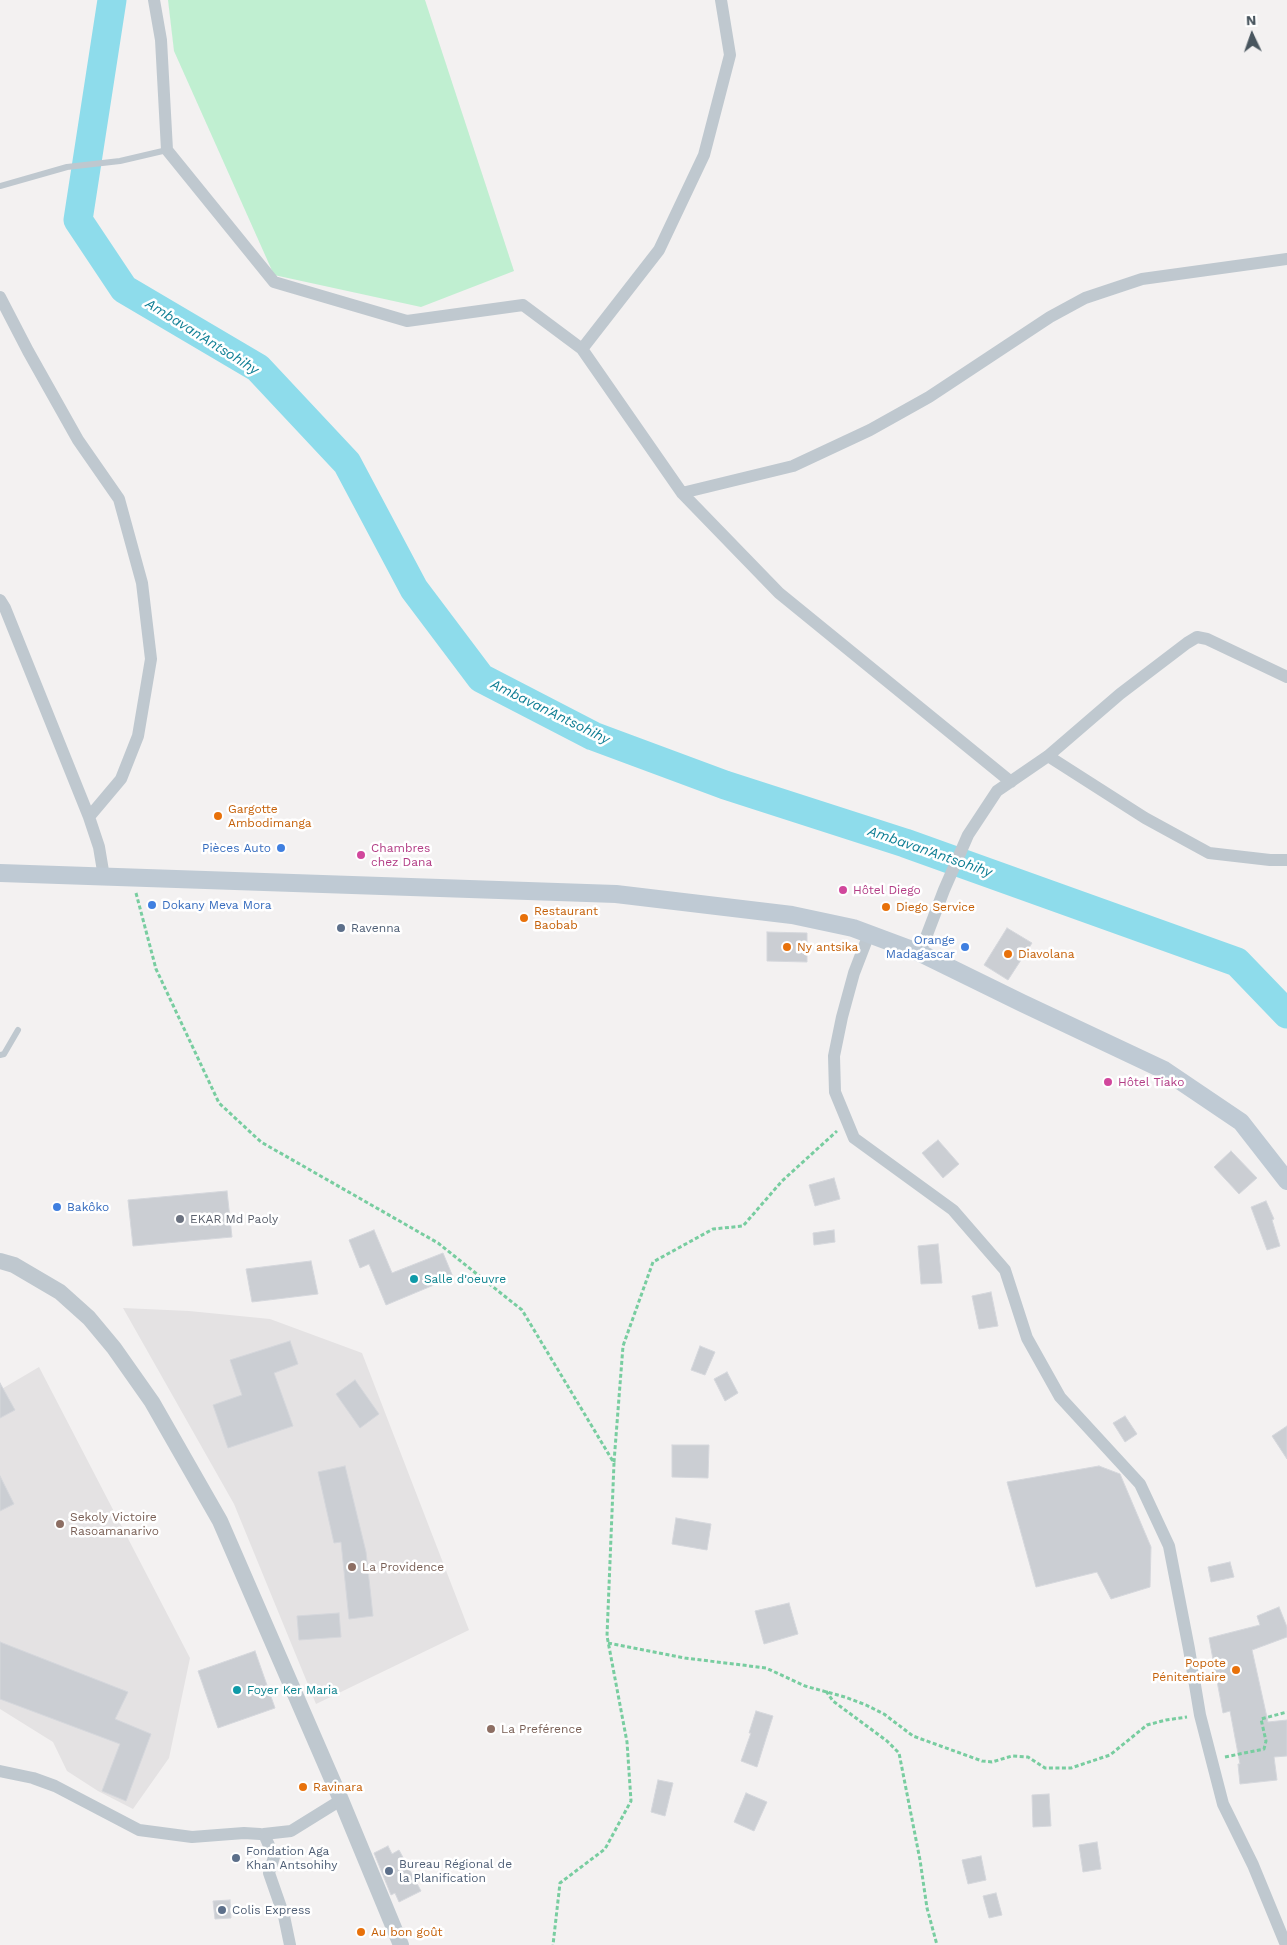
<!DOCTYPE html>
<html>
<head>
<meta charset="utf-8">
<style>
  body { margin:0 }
  #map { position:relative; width:1287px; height:1945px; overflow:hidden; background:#f3f1f1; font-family:"Work Sans",sans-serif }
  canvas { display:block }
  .north { position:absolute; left:1227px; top:10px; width:50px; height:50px; -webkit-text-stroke:4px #fff; paint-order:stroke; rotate:357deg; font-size:14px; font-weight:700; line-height:20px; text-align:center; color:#48555e }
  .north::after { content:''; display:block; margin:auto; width:18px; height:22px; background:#48555e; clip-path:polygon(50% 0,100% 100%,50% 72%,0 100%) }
</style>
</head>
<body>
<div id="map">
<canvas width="1287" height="1945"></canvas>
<div class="north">N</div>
</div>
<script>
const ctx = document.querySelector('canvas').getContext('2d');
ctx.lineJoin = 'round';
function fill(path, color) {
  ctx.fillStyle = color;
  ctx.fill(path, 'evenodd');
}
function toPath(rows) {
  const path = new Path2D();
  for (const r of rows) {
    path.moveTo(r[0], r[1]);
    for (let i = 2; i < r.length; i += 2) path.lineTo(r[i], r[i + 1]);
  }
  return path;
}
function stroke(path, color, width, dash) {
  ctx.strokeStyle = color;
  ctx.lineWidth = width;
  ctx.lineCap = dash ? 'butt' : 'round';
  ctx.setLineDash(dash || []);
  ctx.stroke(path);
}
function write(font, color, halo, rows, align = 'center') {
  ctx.font = font + ' "Work Sans",sans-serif';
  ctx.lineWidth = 5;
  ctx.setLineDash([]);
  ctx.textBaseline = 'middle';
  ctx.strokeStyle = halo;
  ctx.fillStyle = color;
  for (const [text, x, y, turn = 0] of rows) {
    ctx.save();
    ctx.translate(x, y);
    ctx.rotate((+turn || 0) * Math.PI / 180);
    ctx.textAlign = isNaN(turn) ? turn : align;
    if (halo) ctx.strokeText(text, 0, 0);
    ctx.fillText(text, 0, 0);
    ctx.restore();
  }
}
fill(toPath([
  [123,1308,189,1311,270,1319,362,1353,469,1630,316,1704,234,1504],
  [39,1367,190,1658,169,1758,133,1809,98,1791,67,1771,53,1742,0,1709,0,1390]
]), '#e4e2e3');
fill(toPath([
  [168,0,425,0,514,271,421,307,274,275,174,51]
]), '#c0efd1');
stroke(toPath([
  [112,0,78,220,124,289,258,368,347,463,414,589,481,678,593,736,725,785,905,843,1237,962,1287,1014]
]), '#8edceb', 29);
const building = toPath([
  [1007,928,1032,943,1008,980,984,965,1007,928],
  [767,932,807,933,807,962,767,961,767,932],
  [938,1140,959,1164,943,1178,922,1153,938,1140],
  [1231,1151,1257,1178,1239,1194,1214,1167,1231,1151],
  [834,1178,840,1199,815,1206,809,1185,834,1178],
  [227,1191,232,1237,133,1246,128,1200,227,1191],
  [1266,1201,1274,1219,1272,1220,1280,1246,1267,1250,1251,1207,1266,1201],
  [374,1230,392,1273,443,1253,453,1277,386,1305,369,1264,360,1268,349,1240,374,1230],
  [834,1230,835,1242,814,1245,813,1233,834,1230],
  [938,1244,942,1283,921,1284,918,1246,938,1244],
  [311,1261,318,1294,252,1302,246,1269,311,1261],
  [991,1292,998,1326,979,1329,972,1296,991,1292],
  [290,1341,298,1364,274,1373,293,1426,228,1448,213,1405,242,1395,230,1360,290,1341],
  [700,1346,715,1352,705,1375,691,1370,700,1346],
  [727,1372,738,1393,725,1401,714,1379,727,1372],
  [355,1380,379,1414,360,1428,336,1394,355,1380],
  [0,1383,15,1410,0,1418,0,1383],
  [1125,1416,1137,1434,1125,1442,1113,1423,1125,1416],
  [1287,1426,1287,1459,1272,1436,1287,1426],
  [672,1445,709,1445,708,1478,672,1477,672,1445],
  [345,1466,366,1552,373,1616,349,1619,341,1542,334,1543,318,1472,345,1466],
  [1099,1466,1120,1474,1151,1547,1150,1587,1111,1599,1097,1572,1036,1587,1007,1482,1099,1466],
  [0,1476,14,1504,0,1511,0,1476],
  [676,1518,711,1524,707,1550,672,1544,676,1518],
  [1230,1562,1234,1577,1211,1582,1208,1567,1230,1562],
  [789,1603,798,1634,764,1644,755,1611,789,1603],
  [1279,1607,1287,1627,1287,1637,1252,1650,1268,1722,1287,1720,1287,1756,1274,1757,1277,1780,1240,1784,1238,1764,1240,1764,1230,1711,1223,1713,1209,1638,1260,1625,1257,1616,1279,1607],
  [339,1613,341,1637,299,1640,297,1616,339,1613],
  [0,1642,128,1692,115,1719,151,1734,126,1801,102,1791,120,1744,0,1699,0,1642],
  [255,1651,275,1708,218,1728,198,1671,255,1651],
  [756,1711,773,1716,757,1767,741,1761,751,1733,749,1733,756,1711],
  [658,1780,673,1783,665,1816,651,1812,658,1780],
  [746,1793,767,1802,754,1831,734,1822,746,1793],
  [1049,1794,1051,1826,1033,1827,1032,1795,1049,1794],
  [1097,1842,1101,1869,1083,1872,1079,1845,1097,1842],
  [388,1846,392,1854,399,1850,421,1891,399,1902,395,1893,391,1895,374,1853,388,1846],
  [981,1856,986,1880,968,1884,962,1860,981,1856],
  [996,1893,1002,1915,989,1918,983,1896,996,1893],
  [230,1900,231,1918,215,1919,213,1901,230,1900]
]);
fill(building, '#cbced3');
stroke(building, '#d5d7dc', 1);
stroke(toPath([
  [136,893,156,969,219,1103,261,1142,438,1243,522,1310,614,1463,607,1636,627,1742,631,1801,605,1849,560,1883,553,1945],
  [614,1462,623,1346,653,1262,713,1229,743,1226,782,1181,837,1131],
  [608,1643,685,1658,766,1668,805,1686,845,1697,866,1705,884,1714,913,1736,982,1761,992,1762,1012,1756,1028,1757,1045,1768,1071,1768,1110,1755,1147,1725,1166,1720,1187,1717],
  [826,1691,833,1701,887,1741,899,1753,920,1860,927,1908,937,1945],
  [1225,1757,1264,1749,1266,1741,1261,1719,1287,1712]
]), '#78cda0', 3, [4, 2.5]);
stroke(toPath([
  [0,186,67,167,120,161,167,150],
  [0,1055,4,1054,18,1030]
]), '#bfc8cf', 6);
stroke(toPath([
  [154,0,161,40,167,150,274,282,407,321,523,305,582,349,682,493,779,593,1011,782],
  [0,297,28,351,78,440,119,499,142,583,151,659,138,736,121,779,89,817],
  [582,349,659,250,704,155,730,55,721,0],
  [682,493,793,466,870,430,929,397,1050,317,1085,298,1142,279,1287,259],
  [0,600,5,608,89,817,99,847,104,877],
  [1048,756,1145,818,1209,853,1270,860,1287,860],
  [869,934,854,973,842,1017,834,1056,835,1092,854,1138,953,1210,1005,1270,1027,1338,1060,1397,1140,1484,1169,1546,1189,1649,1200,1715,1223,1804,1253,1865,1286,1945],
  [920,953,944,890,968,835,997,791,1048,756,1120,694,1187,643,1197,637,1207,639,1287,677],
  [0,1771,33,1778,55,1786,139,1830,192,1837,244,1833,260,1834],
  [290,1945,284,1916,269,1873,274,1857,264,1834,291,1831,341,1800]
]), '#bfc8cf', 12);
stroke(toPath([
  [0,1261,14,1265,60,1292,89,1318,114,1348,152,1402,220,1521,341,1800,401,1945]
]), '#bfc8cf', 16);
stroke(toPath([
  [0,873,616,894,792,915,853,928,920,953,1022,1003,1164,1070,1241,1122,1287,1181]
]), '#bfcad4', 18);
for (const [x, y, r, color] of [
  [218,816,5,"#e8710a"],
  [281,848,5,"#3f7fe0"],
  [361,855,5,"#d1479c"],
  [843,890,5,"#d1479c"],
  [152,905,5,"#3f7fe0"],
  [886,907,5,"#e8710a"],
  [524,918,5,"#e8710a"],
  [341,928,5,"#5c6f8a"],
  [787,947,5,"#e8710a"],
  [965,947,5,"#3f7fe0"],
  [1008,954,5,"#e8710a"],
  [1108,1082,5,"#d1479c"],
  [57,1207,5,"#3f7fe0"],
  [180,1219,5,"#6b7280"],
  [414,1279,5,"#0f9aa8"],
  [60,1524,5,"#8d6e63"],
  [352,1567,5,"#8d6e63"],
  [1236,1670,5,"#e8710a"],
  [237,1690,5,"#0f9aa8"],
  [491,1729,5,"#8d6e63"],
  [303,1787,5,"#e8710a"],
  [236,1858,5,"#5c6f8a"],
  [389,1871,5,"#5c6f8a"],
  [222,1910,5,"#5c6f8a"],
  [361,1932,5,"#e8710a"]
]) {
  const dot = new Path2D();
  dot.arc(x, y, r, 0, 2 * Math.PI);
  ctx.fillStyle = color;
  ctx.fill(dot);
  stroke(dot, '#fff', 2);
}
write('12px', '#c56008', '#fff', [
  ["Gargotte",228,809],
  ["Ambodimanga",228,823],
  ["Diego Service",896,907],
  ["Restaurant",534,911],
  ["Baobab",534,925],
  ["Ny antsika",797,947],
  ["Diavolana",1018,954],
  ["Popote",1226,1663,"right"],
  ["Pénitentiaire",1226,1677,"right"],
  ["Ravinara",313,1787],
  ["Au bon goût",371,1932]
], 'left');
write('12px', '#366cbe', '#fff', [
  ["Pièces Auto",271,848],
  ["Dokany Meva Mora",162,905,"left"],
  ["Orange",955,940],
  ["Madagascar",955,954],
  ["Bakôko",67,1207,"left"]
], 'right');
write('12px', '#b23c85', '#fff', [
  ["Chambres",371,848],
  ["chez Dana",371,862],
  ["Hôtel Diego",853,890],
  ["Hôtel Tiako",1118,1082]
], 'left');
write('12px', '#4e5e75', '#fff', [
  ["Ravenna",351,928],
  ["Fondation Aga",246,1851],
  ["Khan Antsohihy",246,1865],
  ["Bureau Régional de",399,1864],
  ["la Planification",399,1878],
  ["Colis Express",232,1910]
], 'left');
write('12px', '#5b616d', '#fff', [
  ["EKAR Md Paoly",190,1219]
], 'left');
write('12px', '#0d838f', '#fff', [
  ["Salle d'oeuvre",424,1279],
  ["Foyer Ker Maria",247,1690]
], 'left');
write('12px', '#785e54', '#fff', [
  ["Sekoly Victoire",70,1517],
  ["Rasoamanarivo",70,1531],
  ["La Providence",362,1567],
  ["La Preférence",501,1729]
], 'left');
write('italic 14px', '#0e7e94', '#fff', [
  ["Ambavan'Antsohihy",202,337,32],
  ["Ambavan'Antsohihy",550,712,26],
  ["Ambavan'Antsohihy",930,852,19]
]);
</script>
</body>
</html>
